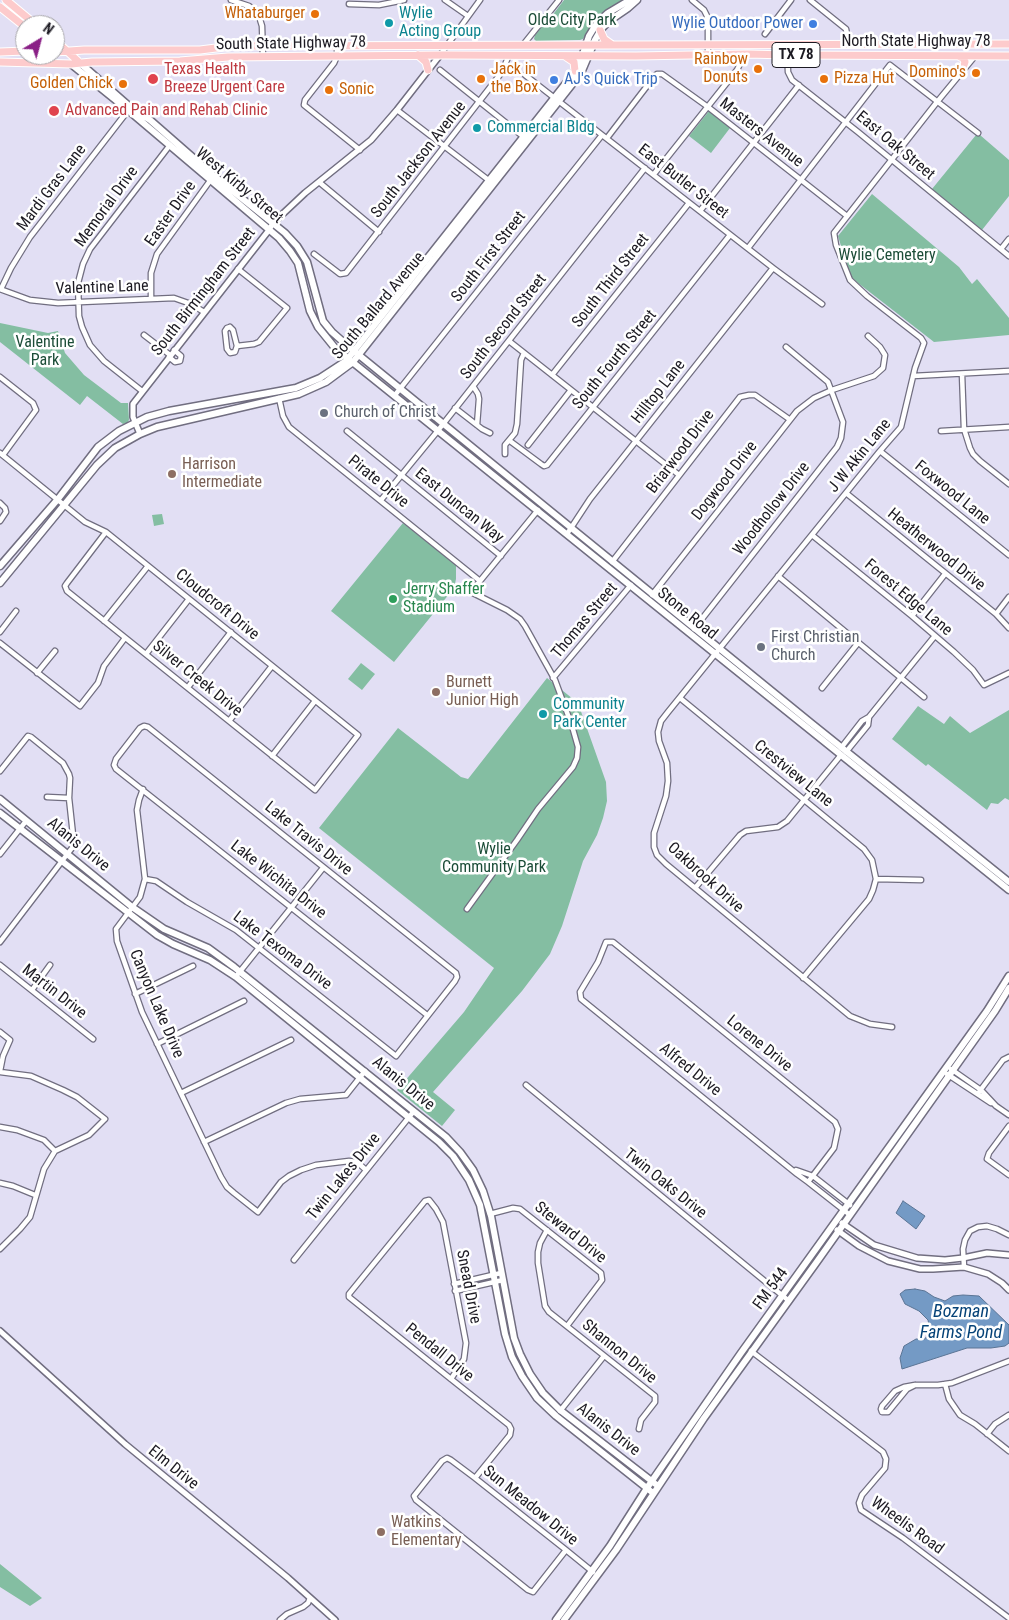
<!DOCTYPE html>
<html>
<head>
<meta charset="utf-8">
<style>
  body { margin:0 }
  #map { position:relative; width:1009px; height:1620px; overflow:hidden; background:#e2dff4; font-family:"Roboto Condensed",sans-serif }
  canvas { display:block }
  .north { position:absolute; left:15px; top:15px; width:50px; height:50px; box-sizing:border-box; background:#fff; border:1px solid #a4a3a7; border-radius:50%; rotate:37deg; font-size:14px; font-weight:700; line-height:20px; text-align:center; color:#1c1a22 }
  .north::after { content:''; display:block; margin:auto; width:18px; height:22px; background:#8a2086; clip-path:polygon(50% 0,100% 100%,50% 72%,0 100%) }
</style>
</head>
<body>
<div id="map">
<canvas width="1009" height="1620"></canvas>
<div class="north">N</div>
</div>
<script>
const ctx = document.querySelector('canvas').getContext('2d');
ctx.lineJoin = 'round';
function fill(path, color) {
  ctx.fillStyle = color;
  ctx.fill(path, 'evenodd');
}
function toPath(rows) {
  const path = new Path2D();
  for (const r of rows) {
    path.moveTo(r[0], r[1]);
    for (let i = 2; i < r.length; i += 2) path.lineTo(r[i], r[i + 1]);
  }
  return path;
}
function stroke(path, color, width, dash) {
  ctx.strokeStyle = color;
  ctx.lineWidth = width;
  ctx.lineCap = dash ? 'butt' : 'round';
  ctx.setLineDash(dash || []);
  ctx.stroke(path);
}
function write(font, color, halo, rows, align = 'center') {
  ctx.font = font + ' "Roboto Condensed",sans-serif';
  ctx.lineWidth = 5;
  ctx.setLineDash([]);
  ctx.textBaseline = 'middle';
  ctx.strokeStyle = halo;
  ctx.fillStyle = color;
  for (const [text, x, y, turn = 0] of rows) {
    ctx.save();
    ctx.translate(x, y);
    ctx.rotate((+turn || 0) * Math.PI / 180);
    ctx.textAlign = isNaN(turn) ? turn : align;
    if (halo) ctx.strokeText(text, 0, 0);
    ctx.fillText(text, 0, 0);
    ctx.restore();
  }
}
fill(toPath([
  [564,0,625,0,601,15,593,23,583,39,580,40,536,41,534,39,535,35,544,24,548,21],
  [709,111,730,128,711,153,689,136],
  [976,135,980,135,1009,160,1009,196,982,230,932,189],
  [872,194,959,267,972,284,977,279,1009,318,1009,335,934,342,858,283,850,276,838,236],
  [0,323,48,333,58,331,65,353,84,375,121,403,128,403,129,420,127,423,123,424,87,396,80,405,0,342],
  [162,514,164,524,154,526,152,515],
  [403,523,456,565,456,579,454,588,394,662,331,611],
  [361,663,375,674,362,690,348,679],
  [547,678,578,703,606,782,607,801,603,818,597,835,583,861,562,926,550,954,522,991,433,1092,455,1110,442,1126,397,1090,464,1012,494,968,319,828,398,728,461,777,468,779],
  [918,706,944,724,950,716,970,733,1009,710,1009,800,1005,798,998,804,991,803,987,810,928,764,926,766,892,739],
  [0,1564,42,1598,30,1606,0,1587]
]), '#84bea2');
const water = toPath([
  [903,1201,925,1216,916,1229,896,1213,903,1201],
  [915,1289,925,1291,934,1297,945,1301,953,1296,963,1295,979,1296,1009,1325,1009,1343,1005,1346,991,1348,967,1348,902,1369,900,1358,904,1346,916,1339,925,1339,930,1330,928,1320,919,1311,905,1304,900,1294,905,1290,915,1289]
]);
fill(water, '#749ac5');
stroke(water, '#5a7494', 1);
const minor = toPath([
  [231,0,249,6,258,13,262,26,263,57],
  [445,0,468,16],
  [692,0,704,10,707,16,708,24,708,54],
  [810,0,846,29,849,44],
  [349,4,379,5,404,0],
  [765,34,791,0],
  [787,44,788,72,792,80,858,132,1009,256],
  [337,45,337,56,334,63,305,100,304,105,360,150],
  [523,45,559,0],
  [440,55,480,0],
  [440,70,525,138],
  [525,75,773,268,822,304],
  [397,110,491,182],
  [607,138,654,77,657,74,662,74,708,107,847,216],
  [654,174,737,70,739,66,742,54],
  [319,182,379,232],
  [700,211,799,85],
  [748,248,890,65,978,133],
  [1001,249,1009,239],
  [314,254,340,274,346,273,502,72,509,55],
  [0,289,30,300,58,303,174,298,191,304,204,312],
  [1,289,11,268,30,237,130,108],
  [151,298,151,273,157,254,212,178],
  [230,327,233,330,237,346,235,352,230,353,227,349,225,331,227,328,230,327],
  [144,335,170,355],
  [509,341,679,475],
  [237,346,254,344,259,342,287,308,238,269],
  [169,357,175,362,180,361,181,356,174,350],
  [962,374,964,429,970,448,973,454,980,461,1009,484],
  [552,375,689,203],
  [913,376,1009,371],
  [0,377,33,403,36,410,3,455],
  [473,386,478,394,479,399,477,425],
  [142,391,104,361,90,345,82,327,79,316,78,283,83,264,90,249,170,145],
  [395,395,602,135],
  [279,398,283,416,289,427,480,581],
  [455,408,482,429,490,433],
  [347,431,501,556],
  [941,431,1009,427],
  [510,441,541,464,544,466,547,465,730,235],
  [528,445,571,390],
  [880,451,1009,555],
  [0,453,85,522,106,532,358,735,315,790,67,591,65,586,67,583,106,532],
  [505,454,505,445,515,433,517,424,521,360,524,353],
  [846,493,996,614,1009,628],
  [381,500,436,433,645,168],
  [0,503,5,508,6,512,0,521],
  [567,534,590,499,773,268],
  [812,535,912,616,954,652,973,670,984,685,1009,673],
  [612,562,740,397,749,395,755,395,789,419],
  [778,576,924,697],
  [652,595,797,411,814,398,832,390,874,376,883,368,885,355,880,347,868,336],
  [996,614,1009,597],
  [912,616,945,574],
  [104,621,148,566],
  [694,629,837,447,841,438,843,422,828,382,786,347],
  [0,632,16,611],
  [0,643,80,706,98,683,104,666,125,638],
  [146,654,189,599],
  [37,673,55,651],
  [553,678,631,585],
  [188,687,231,632],
  [822,688,858,643],
  [680,698,864,849,872,860,876,879,873,890,869,899,803,978],
  [229,721,272,666],
  [841,748,862,721,869,717,934,637],
  [846,752,868,725,869,717],
  [272,756,315,701],
  [0,771,28,736,31,737,63,763,69,774,70,778,69,798,74,844,72,848,0,942],
  [143,789,139,800,137,810,145,879,140,897,116,929,117,941,142,1012,221,1177,227,1187,234,1193,258,1212,281,1182,289,1176,301,1170,316,1165,349,1161,357,1162,366,1170],
  [47,797,69,798],
  [0,854,26,821],
  [145,879,156,881,187,902,236,930,396,1056,455,981,457,977,456,973,148,727,144,726,140,728,116,759,114,765,116,769,427,1015],
  [876,879,921,880],
  [695,888,740,835,746,831,778,827,787,821,841,755],
  [467,909,517,840,538,809,573,767,577,758,578,747,572,726,555,680,525,626,520,619,507,610,471,592,538,510],
  [0,965,93,1039],
  [238,974,323,868],
  [32,990,50,965],
  [135,994,193,966],
  [892,1027,870,1024,850,1016,666,864,657,855,654,847,654,833,666,796,668,781,667,763,659,741,658,732,661,721,668,712,880,451,901,427,915,368,924,343,921,338,867,296,850,280,836,245,834,233,937,102,975,56],
  [0,1032,10,1040,3,1056,0,1071],
  [157,1044,244,1001],
  [951,1069,981,1090,996,1106,1009,1115],
  [0,1072,31,1076,63,1090,77,1097,105,1119,89,1135,55,1151,44,1169,30,1217,20,1229,0,1249],
  [947,1074,991,1103],
  [526,1085,789,1301],
  [979,1092,1003,1060,1009,1057],
  [181,1093,291,1040],
  [1009,1126,989,1153,987,1159,1009,1175],
  [0,1127,17,1130,44,1140,55,1151],
  [204,1142,286,1103,300,1099,346,1095,365,1071],
  [796,1170,813,1176,850,1205],
  [808,1182,834,1148,838,1129,835,1122,613,942,606,942,598,962,580,992,581,999,797,1174,808,1182,850,1215],
  [0,1183,13,1186,35,1195],
  [490,1214,513,1208,520,1209,601,1273,602,1280,567,1326],
  [547,1230,540,1243,538,1252,538,1263,545,1306,549,1312,655,1396,655,1402,641,1420,639,1429],
  [294,1260,414,1111],
  [964,1267,963,1249,965,1240,970,1231,978,1227,987,1226,997,1229,1009,1235],
  [454,1284,501,1273],
  [455,1291,503,1280],
  [751,1351,883,1452,886,1459,885,1468,862,1495,859,1503,861,1510,903,1538,1009,1618],
  [451,1379,464,1359,466,1343,443,1222,436,1209,429,1200,425,1201,349,1294,349,1297,451,1379,509,1425,511,1429,510,1435,475,1478],
  [945,1384,949,1399,960,1415,975,1424,1009,1451],
  [915,1385,907,1389,888,1412,882,1412,881,1409,882,1406,895,1391,904,1387,915,1385,938,1385,952,1383,1009,1361],
  [560,1411,604,1356],
  [987,1434,995,1424,1009,1415],
  [566,1550,533,1592,528,1590,416,1500,414,1496,442,1461,447,1458,451,1460,475,1478,566,1550,593,1572],
  [280,1620,287,1614,303,1607,308,1603,310,1598]
]);
const tertiary = toPath([
  [140,434,133,417,133,404,269,230,273,223,305,193,371,140,397,110,440,55],
  [842,1223,874,1245,917,1258,945,1260,963,1258,987,1253,1009,1255],
  [837,1230,859,1246,888,1261,920,1269,933,1269,964,1267,988,1274,1002,1283,1009,1290],
  [0,1331,125,1444,288,1578,335,1620]
]);
const secondary = toPath([
  [80,63,130,107,150,120,214,176,285,233,297,246,307,262,323,321,332,332,349,347,811,723,1009,882],
  [71,64,128,110,279,238,290,251,298,263,310,311,318,327,335,348,1009,890],
  [0,566,58,499,98,447,119,431,147,417,169,411,296,388,320,378,346,361,574,73,581,60,589,36,597,23,608,13,630,0],
  [0,583,97,465,115,448,140,434,157,427,299,394,326,382,353,362,581,73,595,40,602,28,609,21,628,8,637,0],
  [0,799,132,907,164,929,208,948,234,967,446,1137,460,1152,473,1170,483,1191,491,1216,514,1338,520,1354,530,1374,543,1393,560,1410,658,1486],
  [0,813,157,935,173,944,210,960,236,977,439,1142,453,1156,469,1180,480,1205,505,1334,512,1357,522,1376,537,1398,556,1416,653,1493],
  [556,1620,610,1546,647,1488,741,1353,987,1011,1009,976],
  [564,1620,616,1550,704,1418,816,1263,995,1011,1009,988]
]);
const primary = toPath([
  [6,0,36,25],
  [0,7,25,27],
  [600,30,604,39,611,44],
  [55,40,80,63],
  [0,52,25,51],
  [55,52,84,50,200,50,232,46,1009,44],
  [418,55,426,62,428,70],
  [565,56,574,62,575,71],
  [958,56,963,58,965,62,962,71],
  [0,62,71,64,92,62,180,61,228,57,445,55,636,56,748,54,787,55,1009,56]
]);
stroke(minor, '#716e80', 7);
stroke(tertiary, '#716e80', 8);
stroke(secondary, '#716e80', 9);
stroke(primary, '#fff', 9);
stroke(minor, '#fff', 4.5);
stroke(tertiary, '#fff', 5);
stroke(secondary, '#fff', 6);
stroke(primary, '#fdcbcc', 7);
for (const [x, y, r, color] of [
  [315,14,5,"#e8710a"],
  [389,23,5,"#0f9aa8"],
  [813,24,5,"#3f7fe0"],
  [758,69,5,"#e8710a"],
  [976,73,5,"#e8710a"],
  [153,79,6,"#e0444e"],
  [481,79,5,"#e8710a"],
  [824,79,5,"#e8710a"],
  [554,80,5,"#3f7fe0"],
  [123,84,5,"#e8710a"],
  [329,90,5,"#e8710a"],
  [54,111,6,"#e0444e"],
  [477,128,5,"#0f9aa8"],
  [324,413,5,"#6b7280"],
  [172,474,5,"#8d6e63"],
  [393,599,5,"#2e9e5b"],
  [761,647,5,"#6b7280"],
  [436,692,5,"#8d6e63"],
  [543,714,5,"#0f9aa8"],
  [381,1532,5,"#8d6e63"]
]) {
  const dot = new Path2D();
  dot.arc(x, y, r, 0, 2 * Math.PI);
  ctx.fillStyle = color;
  ctx.fill(dot);
  stroke(dot, '#fff', 2);
}
for (const [x, y, w] of [
  [796,55,48]
]) {
  const box = new Path2D();
  box.roundRect(x - w / 2, y - 12.5, w, 25, 4);
  ctx.fillStyle = '#fff';
  ctx.fill(box);
  stroke(box, '#1c1a22', 1);
}
write('bold 15px', '#1c1a22', null, [
  ["TX 78",796,55]
]);
write('16px', '#c56008', '#fff', [
  ["Whataburger",305,14],
  ["Rainbow",748,60],
  ["Donuts",748,78],
  ["Jack in",491,70,"left"],
  ["the Box",491,88,"left"],
  ["Domino's",966,73],
  ["Pizza Hut",834,79,"left"],
  ["Golden Chick",113,84],
  ["Sonic",339,90,"left"]
], 'right');
write('16px', '#0d838f', '#fff', [
  ["Wylie",399,14],
  ["Acting Group",399,32],
  ["Commercial Bldg",487,128],
  ["Community",553,705],
  ["Park Center",553,723]
], 'left');
write('16px', '#1b4c37', '#fff', [
  ["Olde City Park",572,21],
  ["Wylie Cemetery",887,256],
  ["Valentine",45,343],
  ["Park",45,361],
  ["Wylie",494,850],
  ["Community Park",494,868]
]);
write('16px', '#366cbe', '#fff', [
  ["Wylie Outdoor Power",803,24],
  ["AJ's Quick Trip",564,80,"left"]
], 'right');
write('16px', '#1c1a22', '#fff', [
  ["North State Highway 78",916,42],
  ["South State Highway 78",291,44,-1],
  ["Masters Avenue",761,133,38],
  ["East Oak Street",895,146,40],
  ["South Jackson Avenue",419,160,-52],
  ["East Butler Street",683,182,38],
  ["West Kirby Street",239,186,40],
  ["Mardi Gras Lane",52,188,-53],
  ["Memorial Drive",107,207,-54],
  ["Easter Drive",171,214,-55],
  ["South First Street",489,257,-52],
  ["South Third Street",611,281,-52],
  ["Valentine Lane",102,288,-2],
  ["South Birmingham Street",204,292,-52],
  ["South Ballard Avenue",379,306,-50],
  ["South Second Street",504,327,-52],
  ["South Fourth Street",615,360,-51],
  ["Hilltop Lane",659,392,-52],
  ["Briarwood Drive",681,452,-53],
  ["J W Akin Lane",860,456,-51],
  ["Dogwood Drive",725,481,-52],
  ["Pirate Drive",378,482,39],
  ["Foxwood Lane",952,493,39],
  ["East Duncan Way",459,506,39],
  ["Woodhollow Drive",772,509,-52],
  ["Heatherwood Drive",936,550,39],
  ["Forest Edge Lane",908,598,40],
  ["Cloudcroft Drive",217,605,39],
  ["Stone Road",687,614,39],
  ["Thomas Street",585,621,-50],
  ["Silver Creek Drive",197,679,39],
  ["Crestview Lane",793,774,39],
  ["Lake Travis Drive",308,839,39],
  ["Alanis Drive",78,845,39],
  ["Oakbrook Drive",705,878,42],
  ["Lake Wichita Drive",278,880,38],
  ["Lake Texoma Drive",282,951,37],
  ["Martin Drive",54,992,38],
  ["Canyon Lake Drive",156,1004,67],
  ["Lorene Drive",759,1044,39],
  ["Alfred Drive",690,1070,39],
  ["Alanis Drive",403,1084,39],
  ["Twin Lakes Drive",344,1177,-51],
  ["Twin Oaks Drive",665,1184,39],
  ["Steward Drive",570,1233,39],
  ["Snead Drive",468,1287,79],
  ["FM 544",771,1289,-54],
  ["Shannon Drive",619,1352,39],
  ["Pendall Drive",439,1353,39],
  ["Alanis Drive",608,1430,38],
  ["Elm Drive",173,1468,39],
  ["Sun Meadow Drive",530,1506,39],
  ["Wheelis Road",907,1526,36]
]);
write('16px', '#be3a42', '#fff', [
  ["Texas Health",164,70],
  ["Breeze Urgent Care",164,88],
  ["Advanced Pain and Rehab Clinic",65,111]
], 'left');
write('16px', '#5b616d', '#fff', [
  ["Church of Christ",334,413],
  ["First Christian",771,638],
  ["Church",771,656]
], 'left');
write('16px', '#785e54', '#fff', [
  ["Harrison",182,465],
  ["Intermediate",182,483],
  ["Burnett",446,683],
  ["Junior High",446,701],
  ["Watkins",391,1523],
  ["Elementary",391,1541]
], 'left');
write('16px', '#27864d', '#fff', [
  ["Jerry Shaffer",403,590],
  ["Stadium",403,608]
], 'left');
write('italic 18px', '#054277', '#fff', [
  ["Bozman",961,1312],
  ["Farms Pond",961,1333]
]);
</script>
</body>
</html>
